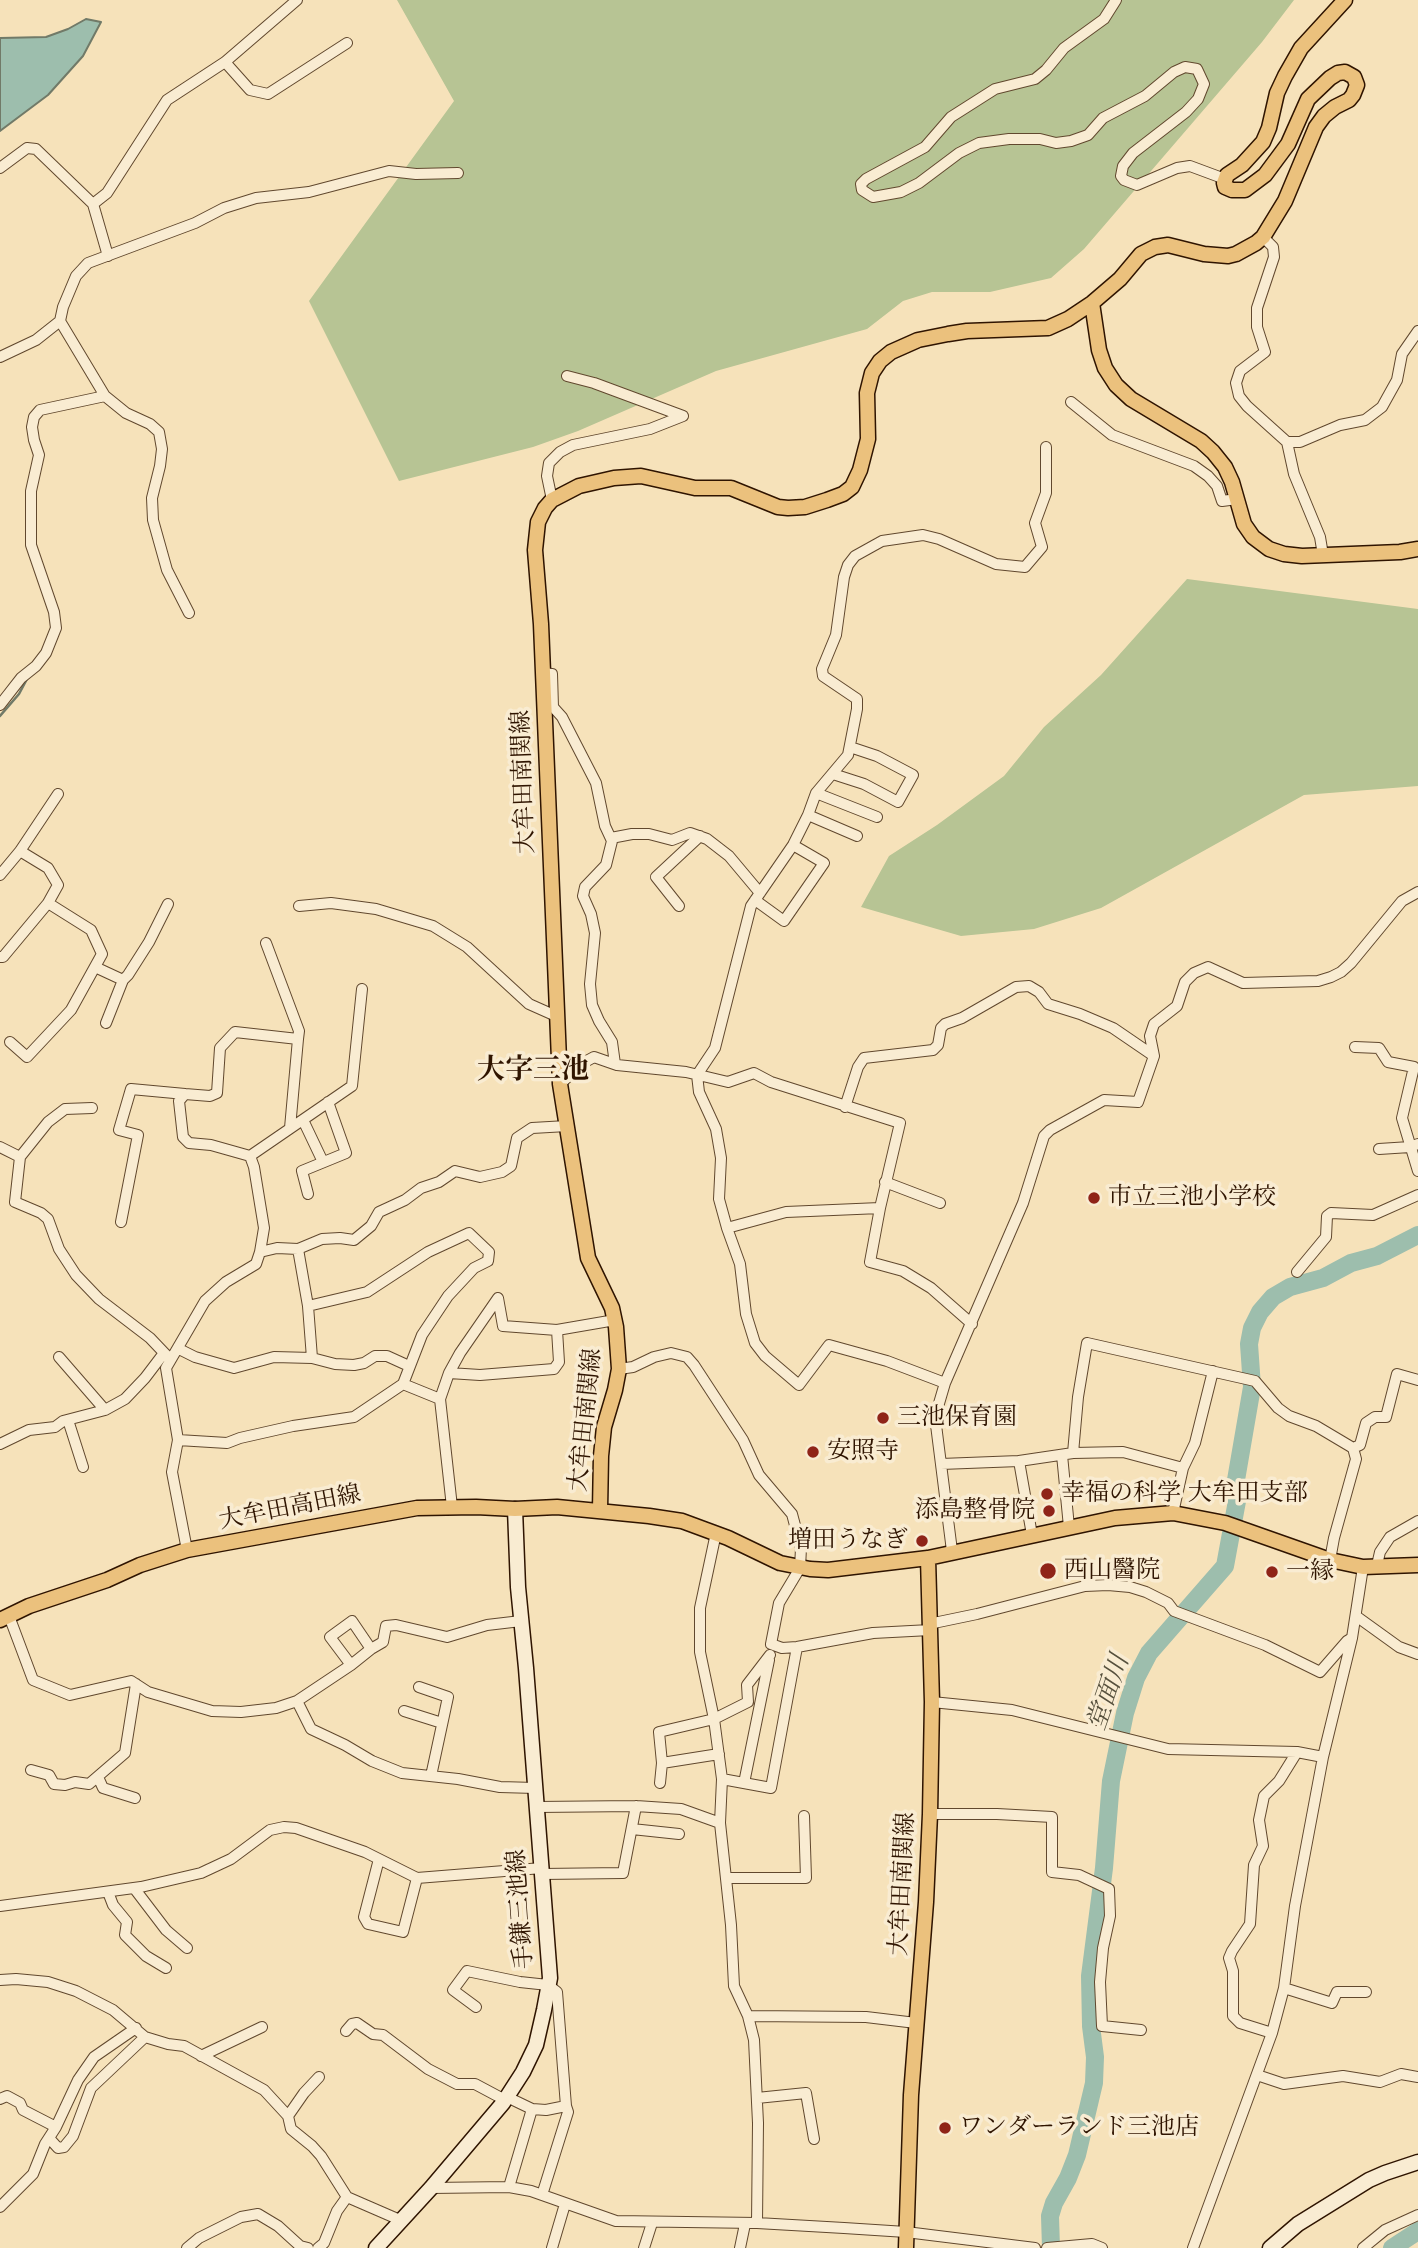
<!DOCTYPE html>
<html>
<head>
<meta charset="utf-8">
<style>
  body { margin:0 }
  canvas { display:block; background:#f6e2ba }
</style>
</head>
<body>
<canvas width="1418" height="2248"></canvas>
<script>
const ctx = document.querySelector('canvas').getContext('2d');
ctx.lineJoin = 'round';
function fill(path, color) {
  ctx.fillStyle = color;
  ctx.fill(path, 'evenodd');
}
function toPath(rows) {
  const path = new Path2D();
  for (const r of rows) {
    path.moveTo(r[0], r[1]);
    for (let i = 2; i < r.length; i += 2) path.lineTo(r[i], r[i + 1]);
  }
  return path;
}
function stroke(path, color, width, dash) {
  ctx.strokeStyle = color;
  ctx.lineWidth = width;
  ctx.lineCap = dash ? 'butt' : 'round';
  ctx.setLineDash(dash || []);
  ctx.stroke(path);
}
function write(font, color, halo, rows, align = 'center') {
  ctx.font = font + ' "Old Standard TT","Noto Serif JP",serif';
  ctx.lineWidth = 7;
  ctx.setLineDash([]);
  ctx.textBaseline = 'middle';
  ctx.strokeStyle = halo;
  ctx.fillStyle = color;
  for (const [text, x, y, turn = 0] of rows) {
    ctx.save();
    ctx.translate(x, y);
    ctx.rotate((+turn || 0) * Math.PI / 180);
    ctx.textAlign = isNaN(turn) ? turn : align;
    if (halo) ctx.strokeText(text, 0, 0);
    ctx.fillText(text, 0, 0);
    ctx.restore();
  }
}
fill(toPath([
  [397,0,1294,0,1262,42,1084,249,1051,278,990,292,932,292,903,301,867,329,716,371,578,431,533,447,399,481,309,301,454,101],
  [1187,579,1418,609,1418,786,1304,795,1101,908,1034,929,961,936,861,907,889,856,937,825,1004,776,1044,727,1101,675]
]), '#b7c494');
const water = toPath([
  [86,19,101,22,83,56,48,95,0,131,0,38,46,37,68,29,86,19]
]);
fill(water, '#9dbead');
stroke(water, '#717a68', 2);
stroke(toPath([
  [0,716,19,694,28,677]
]), '#717a68', 2.5);
stroke(toPath([
  [1051,2248,1050,2216,1054,2203,1068,2178,1077,2155,1094,2083,1095,2057,1091,2026,1090,1976,1104,1868,1111,1781,1125,1713,1136,1678,1149,1653,1225,1566,1237,1501,1236,1480,1252,1387,1249,1344,1252,1328,1260,1312,1273,1297,1290,1287,1323,1278,1351,1263,1377,1256,1418,1235],
  [1392,2248,1418,2231]
]), '#9dbead', 18);
const street = toPath([
  [1116,0,1104,19,1064,48,1046,70,1035,79,995,89,951,117,925,147,866,179,861,184,862,190,873,197,901,192,919,183,959,153,979,143,1009,139,1040,139,1056,143,1071,141,1088,135,1103,118,1145,96,1174,72,1185,67,1197,69,1204,84,1198,99,1186,112,1133,153,1123,166,1121,176,1124,180,1137,185,1177,168,1190,166,1225,179],
  [225,62,250,90,268,94,347,43],
  [0,168,27,148,36,149,93,204,108,256],
  [93,204,107,193,167,100,225,62,297,0],
  [1263,237,1273,247,1274,257,1257,308,1257,327,1265,352,1240,371,1236,383,1239,396,1247,406,1287,442,1300,442,1340,425,1365,420,1382,407,1397,380,1402,354,1418,331],
  [0,357,36,340,60,321],
  [1071,402,1112,435,1194,466,1208,476,1217,486,1222,501,1237,499],
  [1287,442,1294,474,1320,537,1323,555],
  [552,500,547,476,549,463,560,452,573,445,650,429,683,416,594,383,567,376],
  [189,613,167,570,153,520,152,498,160,466,162,449,159,432,150,424,126,413,105,396,60,321,63,307,76,276,88,263,195,223,224,208,256,198,309,192,389,171,416,174,458,173],
  [543,673,552,674,553,707,562,717,596,783,605,826,612,841,606,865,585,887,583,896,591,914,595,933,590,984,592,1005,599,1021,612,1042,615,1064],
  [0,705,21,678,36,666,46,653,56,628,54,612,31,545,31,491,39,455,34,440,32,427,34,417,40,410,105,396],
  [833,774,864,784,898,802,913,775,877,756,850,747],
  [816,793,877,817],
  [808,815,857,836],
  [611,838,632,834,649,834,672,840,690,833,707,839,729,856,760,893],
  [0,875,20,851,58,794],
  [755,900,784,921,824,863,793,845],
  [299,906,331,903,376,909,433,926,467,947,529,1004,556,1016],
  [679,906,656,877,700,836],
  [266,943,299,1031,298,1039],
  [0,957,3,957,48,903],
  [95,967,123,980,106,1023],
  [123,980,128,975,149,942,168,904],
  [10,1042,27,1057,71,1010,102,954,91,930,48,903,58,885,48,868,20,851],
  [1355,1047,1379,1048,1388,1062,1414,1067,1402,1118,1418,1171],
  [560,1084,583,1063,594,1057,617,1065,686,1072,728,1082,754,1073,771,1082,900,1123,880,1208,786,1212,727,1228,740,1264,746,1314,755,1343,765,1356,799,1385,829,1345,887,1361,945,1383],
  [845,1107,858,1067,864,1058,933,1050,938,1045,941,1028,945,1024,962,1018,1016,987,1029,986,1039,992,1048,1004,1080,1014,1113,1028,1154,1056],
  [92,1108,65,1109,48,1122,20,1157,15,1202,41,1213,48,1219,59,1249,76,1275,99,1299,150,1338,170,1359],
  [303,1120,323,1162],
  [0,1147,20,1157],
  [1379,1149,1410,1147,1418,1144],
  [250,1156,352,1086,362,989],
  [885,1182,940,1203],
  [308,1194,302,1171,346,1153,328,1102],
  [880,1208,870,1262,903,1271,931,1288,972,1324],
  [121,1222,138,1135,119,1130,131,1089,185,1094],
  [727,1228,719,1199,721,1158,716,1129,699,1092,697,1075,715,1048,751,906,793,845,808,815,816,793,848,755,857,709,857,699,823,676,822,669,836,635,844,577,848,565,855,556,882,541,923,535,939,539,996,564,1025,567,1042,547,1035,523,1046,493,1046,447],
  [260,1252,277,1248,298,1249,322,1239,340,1238,354,1240,371,1226,379,1212,405,1200,421,1188,439,1182,455,1171,480,1177,502,1172,511,1166,517,1138,532,1128,567,1126],
  [1297,1272,1326,1237,1327,1216,1331,1213,1373,1215,1418,1195],
  [179,1349,195,1357,234,1368,274,1357,312,1358,308,1306],
  [59,1357,105,1410],
  [312,1358,335,1364,354,1365,364,1363,375,1356,387,1356,409,1366],
  [619,1369,633,1367,654,1357,671,1353,687,1357,694,1365,743,1440,759,1475,792,1514,801,1548,800,1568,779,1603,771,1644,782,1648,797,1647,873,1633,930,1630],
  [449,1373,460,1353,498,1298,503,1326,557,1330],
  [403,1384,440,1399,449,1373,480,1375,554,1369,559,1362,557,1330,615,1320],
  [440,1399,452,1507],
  [68,1420,83,1467],
  [178,1440,227,1443,240,1438,293,1426,354,1417,403,1384,422,1335,448,1296,474,1268,488,1261,489,1252,469,1233,428,1252,367,1292,308,1306,298,1249],
  [0,1444,29,1430,55,1427,63,1421,105,1410,125,1399,145,1378,164,1353],
  [1353,1448,1360,1445,1366,1423,1375,1417,1386,1417,1397,1374,1418,1380],
  [1073,1453,1078,1397,1087,1343,1255,1381,1278,1408,1289,1416,1316,1426,1353,1448,1356,1459,1334,1538,1330,1560],
  [1062,1455,1069,1527],
  [1019,1461,1032,1535],
  [941,1464,1019,1461,1073,1453,1123,1452,1183,1468],
  [1173,1513,1183,1468,1195,1443,1213,1371],
  [716,1533,700,1608,700,1652,714,1719,722,1779],
  [187,1550,172,1472,178,1440,166,1368,205,1301,226,1282,256,1264,260,1252,264,1228,254,1167,250,1156,211,1145,189,1143,183,1137,179,1101,185,1094,210,1096,217,1093,220,1048,235,1032,298,1039,290,1128],
  [952,1551,935,1417,945,1383,1023,1203,1044,1136,1050,1130,1104,1100,1138,1102,1154,1056,1150,1036,1154,1024,1177,1006,1185,982,1194,973,1208,967,1243,983,1318,981,1331,977,1341,972,1351,963,1402,901,1418,892],
  [1377,1565,1380,1552,1390,1537,1418,1521],
  [9,1616,33,1680,70,1695,131,1681,148,1692,212,1711,241,1712,276,1708,297,1701,351,1665,371,1649,352,1621,330,1637,351,1665],
  [1356,1616,1399,1647,1418,1654],
  [929,1624,977,1614,1085,1586,1108,1585,1130,1587,1146,1592,1168,1603,1174,1611,1265,1645,1320,1672,1347,1641,1352,1638],
  [371,1649,383,1642,386,1626,396,1625,447,1637,487,1625,521,1621],
  [419,1687,448,1697,431,1776],
  [297,1701,311,1729,345,1745,372,1761,402,1773,458,1779,500,1787,535,1788],
  [932,1702,1012,1710,1168,1749,1297,1752,1323,1757],
  [404,1711,442,1723],
  [662,1763,719,1754],
  [31,1770,49,1775,54,1784,65,1785,75,1782,89,1784,125,1753,136,1684],
  [98,1777,103,1788,135,1798],
  [660,1783,662,1763,659,1732,714,1719,748,1702,747,1685,770,1655],
  [744,1783,769,1660],
  [537,1807,636,1806,681,1809,720,1823],
  [930,1814,997,1814,1052,1817,1052,1872,1079,1875,1109,1889,1110,1916,1103,1948,1100,1982,1102,2026,1141,2030],
  [632,1829,679,1834],
  [379,1859,364,1917,368,1924,403,1932,417,1878],
  [542,1874,623,1873,636,1806],
  [726,1878,806,1878,804,1816],
  [134,1888,166,1930,187,1948],
  [108,1892,113,1905,127,1922,125,1935,146,1956,166,1968],
  [0,1906,141,1887,201,1873,231,1859,270,1830,284,1827,296,1828,365,1852,417,1878,542,1868],
  [0,1980,16,1979,48,1982,76,1991,113,2010,145,2037,168,2044,184,2046,264,2090,288,2116,291,2129,312,2146,321,2156,347,2197,400,2220],
  [1284,1988,1332,2003,1337,1992,1366,1992],
  [476,2007,453,1990,467,1971,520,1982,548,1985,557,1992,566,2106,568,2112,542,2195],
  [748,2016,866,2017,916,2023],
  [346,2031,352,2024,357,2023,373,2034,383,2035,428,2069,457,2084,475,2084,505,2100],
  [1272,2033,1240,2023,1233,2016,1233,1971,1229,1958,1232,1951,1250,1924,1254,1865,1263,1846,1259,1820,1264,1796,1279,1781,1297,1752],
  [201,2056,262,2027],
  [1257,2075,1284,2084,1343,2076,1380,2082,1401,2074,1418,2077],
  [507,2097,532,2109,546,2110,566,2106],
  [757,2098,806,2093,814,2139],
  [0,2099,7,2096,20,2103,23,2110,56,2127],
  [288,2116,304,2093,319,2077],
  [49,2138,58,2148,64,2147,73,2136,91,2088,145,2037],
  [509,2187,532,2109],
  [431,2188,509,2187,531,2191,616,2221,757,2223,844,2228,906,2232,1035,2248],
  [0,2207,33,2174,45,2144,56,2127,78,2080,94,2057,136,2028],
  [757,2223,758,2123,754,2040,748,2016,734,1986,731,1925,720,1823,722,1779,771,1788,797,1647],
  [187,2248,199,2238,241,2217,258,2214,278,2226,300,2246,308,2248],
  [318,2248,324,2243,337,2211,347,2197],
  [552,2248,565,2204],
  [644,2248,652,2223],
  [740,2248,745,2224],
  [1047,2248,1092,2244,1102,2248],
  [1193,2248,1272,2033,1284,1988,1295,1906,1323,1757,1352,1638,1363,1567],
  [1363,2248,1385,2230,1418,2215]
]);
const secondary = toPath([
  [376,2248,431,2188,503,2103,523,2072,536,2045,544,2010,550,1978,526,1668,518,1587,515,1509],
  [1270,2248,1298,2224,1369,2180,1385,2173,1418,2162]
]);
const primary = toPath([
  [1092,303,1099,350,1105,368,1116,385,1131,399,1201,441,1213,452,1225,467,1232,482,1244,524,1253,537,1269,549,1284,554,1302,556,1400,552,1418,549],
  [600,1510,601,1456,604,1427,615,1390,619,1369,616,1327,612,1308,588,1258,560,1084,541,624,535,550,538,522,545,508,552,500,579,486,614,478,641,476,695,488,731,488,778,507,788,508,805,507,827,500,843,494,852,487,860,470,868,439,867,393,872,373,880,361,891,352,918,340,948,334,967,331,1048,328,1068,319,1092,303,1120,279,1141,254,1155,247,1168,245,1204,254,1228,256,1236,254,1256,243,1263,237,1285,201,1316,127,1324,116,1335,107,1349,100,1353,95,1357,85,1354,77,1345,72,1338,73,1330,78,1308,99,1288,144,1265,175,1245,190,1232,190,1225,187,1224,183,1227,175,1242,165,1263,142,1269,128,1277,93,1285,76,1301,48,1345,0],
  [0,1620,29,1606,107,1580,140,1565,187,1550,417,1508,476,1507,515,1509,557,1507,649,1516,682,1521,728,1538,780,1563,810,1569,828,1570,928,1558,1115,1518,1173,1513,1225,1523,1330,1560,1363,1567,1418,1565],
  [906,2248,911,2095,926,1902,930,1814,932,1702,928,1558]
]);
stroke(street, '#61482e', 12);
stroke(secondary, '#2f1400', 17);
stroke(primary, '#2f1400', 17);
stroke(street, '#f9ecd2', 10);
stroke(secondary, '#f9ecd2', 14);
stroke(primary, '#ebc17d', 14);
for (const [x, y, r, color] of [
  [1094,1198,7,"#8f2418"],
  [883,1418,7,"#8f2418"],
  [813,1452,7,"#8f2418"],
  [1047,1494,7,"#8f2418"],
  [1049,1511,7,"#8f2418"],
  [922,1541,7,"#8f2418"],
  [1048,1571,9,"#8f2418"],
  [1272,1572,7,"#8f2418"],
  [945,2128,7,"#8f2418"]
]) {
  const dot = new Path2D();
  dot.arc(x, y, r, 0, 2 * Math.PI);
  ctx.fillStyle = color;
  ctx.fill(dot);
  stroke(dot, '#f9ecd2', 2.5);
}
write('24px', '#2f1400', '#f9ecd2', [
  ["大牟田南関線",524,782,-92],
  ["大牟田南関線",586,1420,-84],
  ["大牟田高田線",290,1508,-11],
  ["大牟田南関線",903,1884,-87],
  ["手鎌三池線",521,1909,-94]
]);
write('24px', '#2f1400', '#f9ecd2', [
  ["市立三池小学校",1108,1198],
  ["三池保育園",897,1418],
  ["安照寺",827,1452],
  ["幸福の科学 大牟田支部",1061,1494],
  ["添島整骨院",1035,1511,"right"],
  ["増田うなぎ",908,1541,"right"],
  ["西山醫院",1064,1571],
  ["一縁",1286,1572],
  ["ワンダーランド三池店",959,2128]
], 'left');
write('italic 26px', '#56503d', '#f9ecd2', [
  ["堂面川",1109,1693,-71]
]);
write('bold 28px', '#2f1400', '#f9ecd2', [
  ["大字三池",533,1071]
]);
</script>
</body>
</html>
